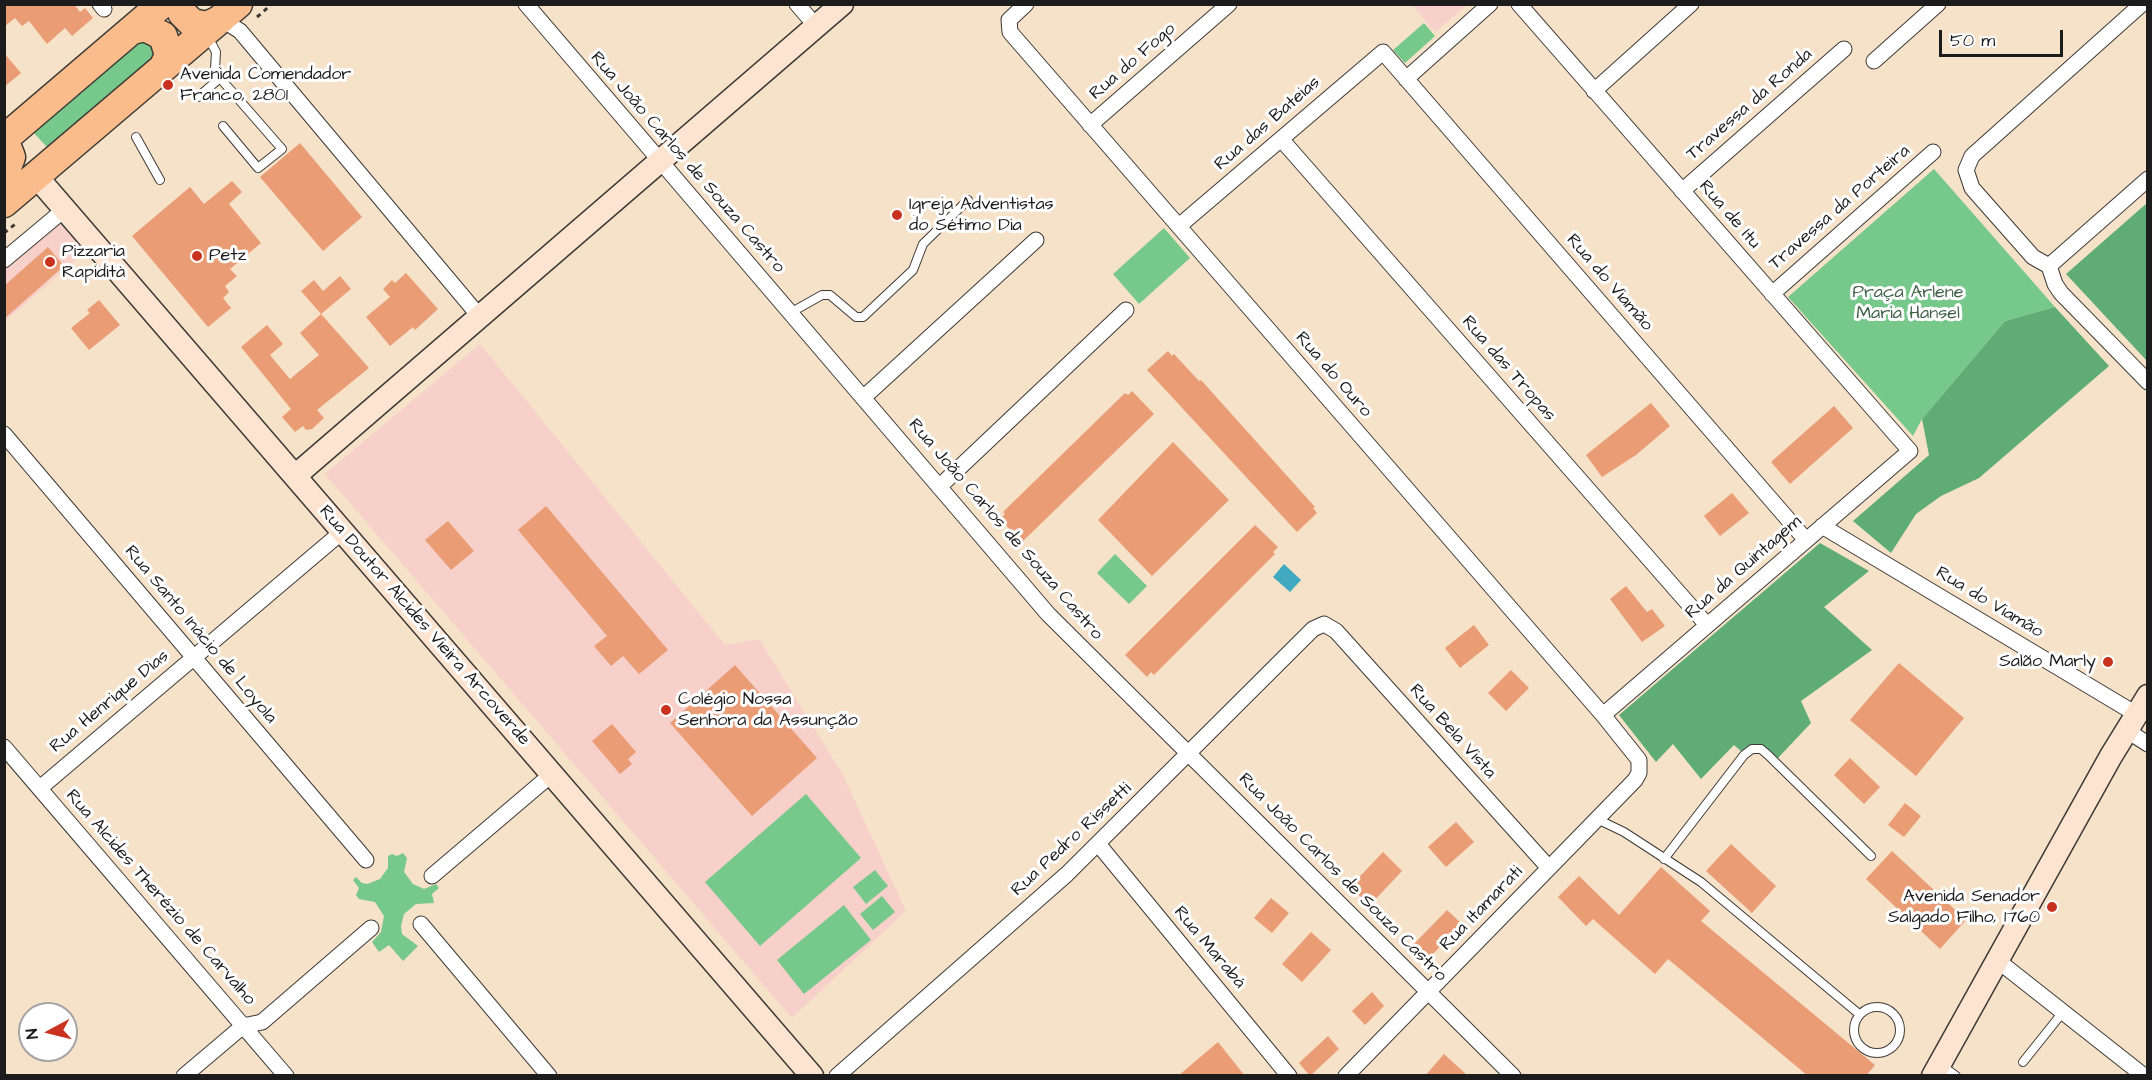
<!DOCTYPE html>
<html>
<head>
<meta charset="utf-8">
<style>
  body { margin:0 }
  #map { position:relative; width:2152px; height:1080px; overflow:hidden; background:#f6e1c9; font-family:"Architects Daughter",sans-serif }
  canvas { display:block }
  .frame { position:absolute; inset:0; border:6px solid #1c1c1c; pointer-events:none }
  .north { position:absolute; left:18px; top:1002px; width:60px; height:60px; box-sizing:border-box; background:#fff; border:2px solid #a4a4a4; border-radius:50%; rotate:263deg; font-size:16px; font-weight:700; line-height:24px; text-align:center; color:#1c1c1c }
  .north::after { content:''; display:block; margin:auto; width:21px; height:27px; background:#c8321e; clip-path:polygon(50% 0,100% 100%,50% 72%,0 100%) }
  .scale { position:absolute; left:1939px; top:30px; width:124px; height:27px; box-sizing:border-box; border:3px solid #1c1c1c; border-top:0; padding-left:8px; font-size:18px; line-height:21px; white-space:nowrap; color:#1c1c1c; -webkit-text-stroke:4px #fff; paint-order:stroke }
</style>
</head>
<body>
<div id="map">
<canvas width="2152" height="1080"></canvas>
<div class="frame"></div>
<div class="north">N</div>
<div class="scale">50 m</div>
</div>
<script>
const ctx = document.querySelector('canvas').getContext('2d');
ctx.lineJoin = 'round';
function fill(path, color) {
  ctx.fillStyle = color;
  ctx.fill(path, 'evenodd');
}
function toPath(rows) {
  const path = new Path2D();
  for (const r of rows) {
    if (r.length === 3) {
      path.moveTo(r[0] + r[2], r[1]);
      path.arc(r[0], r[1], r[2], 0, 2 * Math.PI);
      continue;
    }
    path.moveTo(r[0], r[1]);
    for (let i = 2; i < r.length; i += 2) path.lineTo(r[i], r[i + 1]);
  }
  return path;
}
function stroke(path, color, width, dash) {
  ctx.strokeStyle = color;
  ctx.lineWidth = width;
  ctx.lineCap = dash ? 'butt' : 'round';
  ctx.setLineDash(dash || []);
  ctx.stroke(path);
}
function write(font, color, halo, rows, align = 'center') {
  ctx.font = font + ' "Architects Daughter",sans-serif';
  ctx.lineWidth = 6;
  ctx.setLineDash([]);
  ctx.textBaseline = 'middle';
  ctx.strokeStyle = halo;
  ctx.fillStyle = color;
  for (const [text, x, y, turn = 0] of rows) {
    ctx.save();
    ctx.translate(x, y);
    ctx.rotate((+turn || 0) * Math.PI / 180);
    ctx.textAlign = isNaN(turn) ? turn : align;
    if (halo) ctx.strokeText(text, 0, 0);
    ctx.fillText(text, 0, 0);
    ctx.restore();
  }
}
fill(toPath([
  [1412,5,1467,5,1435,32],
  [59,221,85,252,5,321,5,268],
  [480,344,725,645,759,639,843,775,906,911,792,1018,325,474]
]), '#f7d0ca');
fill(toPath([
  [1424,23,1435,36,1405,63,1393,50],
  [142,38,152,45,153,58,47,147,32,131],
  [1934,169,2055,307,2005,321,1922,419,1913,436,1788,297],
  [1164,228,1190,258,1139,304,1113,274],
  [1115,554,1147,586,1129,604,1097,573],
  [806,794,861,858,760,946,705,882],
  [403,853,407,858,404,872,413,884,424,889,436,884,439,888,432,894,434,903,416,904,404,914,401,926,402,934,418,946,403,961,389,945,379,952,372,942,381,932,384,916,375,902,359,899,356,895,359,888,353,880,356,877,362,883,367,884,380,879,388,868,388,856,392,854,397,856],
  [875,870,888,886,866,904,853,887],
  [882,896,895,912,873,930,860,914],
  [844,905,871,940,804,994,777,960]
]), '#76c88b');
fill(toPath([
  [2147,203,2147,361,2066,274],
  [2055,307,2109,366,1979,478,1941,496,1916,514,1891,553,1853,521,1929,455,1922,419,2005,321],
  [1820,543,1869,571,1824,607,1872,650,1801,701,1811,723,1778,758,1758,746,1742,752,1734,745,1701,779,1673,744,1656,762,1619,715]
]), '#60ac77');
fill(toPath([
  [1284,564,1301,580,1290,592,1273,577]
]), '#41aac0');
fill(toPath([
  [4,4,74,4,80,12,85,8,93,18,72,36,65,28,47,44,29,21,22,26,15,18,4,27],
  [4,53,21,73,4,87],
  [300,143,362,217,323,251,260,177],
  [232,181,242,192,229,204,261,243,230,269,237,276,225,286,229,292,223,298,231,308,208,327,132,236,190,187,204,204],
  [48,247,64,266,4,319,4,286],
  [406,273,438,309,415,330,413,327,390,346,366,317,390,297,383,289,392,280,395,283],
  [340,276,351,289,321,314,301,291,314,280,323,291],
  [99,300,120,325,89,350,71,328,90,313,87,310],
  [321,314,369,368,317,410,324,418,312,429,306,430,303,426,295,432,282,417,291,409,241,347,267,325,283,344,270,355,290,379,319,355,300,333],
  [1168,351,1172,356,1174,354,1199,381,1201,380,1315,507,1313,508,1317,513,1297,532,1147,370],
  [1132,391,1154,414,1022,542,1000,519,1005,514,1003,512,1125,393,1128,395],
  [1651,403,1670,426,1636,455,1602,477,1586,455],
  [1834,406,1853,428,1790,484,1771,462],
  [1173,442,1229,500,1152,576,1098,520],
  [1732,493,1749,513,1720,536,1704,516],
  [546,506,668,650,639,674,623,656,611,666,594,646,607,636,518,530],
  [448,521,474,551,451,570,425,540],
  [1255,525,1278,547,1273,552,1275,554,1154,675,1151,672,1147,677,1125,655],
  [1626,586,1647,612,1652,609,1665,626,1642,642,1610,599],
  [1474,625,1489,645,1460,668,1445,648],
  [1899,663,1964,718,1916,776,1850,720],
  [735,665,817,758,752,816,670,723],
  [1511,670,1529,688,1506,711,1488,693],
  [612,724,636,752,628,759,632,764,620,774,592,741],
  [1850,758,1880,787,1864,804,1834,775],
  [1905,803,1921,816,1904,837,1888,825],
  [1456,822,1474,842,1446,867,1428,847],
  [1731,844,1776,886,1752,913,1706,871],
  [1892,851,1966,920,1940,949,1866,879],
  [1383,852,1402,871,1370,905,1350,887],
  [1661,867,1710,911,1701,921,1875,1065,1866,1076,1808,1076,1668,959,1655,974,1593,919,1586,926,1558,897,1579,876,1619,915],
  [1271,898,1289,913,1272,933,1254,918],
  [1447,910,1462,924,1429,958,1414,944],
  [1311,932,1331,950,1302,982,1282,964],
  [1372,992,1384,1006,1365,1025,1352,1011],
  [1328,1036,1339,1049,1310,1076,1299,1063],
  [1218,1042,1245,1076,1178,1076],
  [1444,1054,1468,1076,1425,1076]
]), '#ea9c75');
const lane = toPath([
  [220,78,282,149,258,168,223,126],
  [198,97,220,78,215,69,216,52,208,37],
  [136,137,160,180],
  [790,313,822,295,830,295,856,317,863,317,913,270,923,244,968,200],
  [1597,819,1624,832,1701,882,1859,1014],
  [1664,859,1744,755,1752,749,1761,749,1768,755,1871,856],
  [1877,1030,23],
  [2023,1062,2063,1012],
  [1941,1065,1956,1076]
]);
const street = toPath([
  [100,4,104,9],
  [526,4,1048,614,1513,1076],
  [797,4,816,26],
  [1026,4,1009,20,1010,32,1603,715,1639,760,1639,773,1635,780,1346,1076],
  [1519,4,1910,451,1603,715],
  [2142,4,1972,156,1966,170,1972,188,2033,257,2049,266,2055,284,2061,293,2148,382],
  [221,19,240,31,480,317],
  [1874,61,1938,4],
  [1406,79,1490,4],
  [1594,91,1691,4],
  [1090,125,1229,4],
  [1281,139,1707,625],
  [1682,191,1844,49],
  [1179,226,1383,52,1806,540],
  [4,260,65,209],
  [2049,266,2148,179],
  [1772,294,1933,152],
  [863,398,1036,240],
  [4,434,366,860],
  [939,487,1126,310],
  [1822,526,2136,714],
  [2126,730,2148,744],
  [4,747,286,1076],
  [40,788,343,531],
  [1099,845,1289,1076],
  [432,876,552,774],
  [421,924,549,1076],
  [1997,960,2144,1076],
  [184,1076,243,1026,262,1022,371,928],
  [837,1076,1067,874,1313,629,1324,624,1336,631,1549,868]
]);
const secondary = toPath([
  [36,176,812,1076],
  [295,476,842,4],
  [1933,1076,2111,756,2148,696]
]);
const highway = toPath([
  [180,4,182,13,192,23,207,26,221,19],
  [132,30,145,27,163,36,169,55,163,68],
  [4,139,162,4],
  [4,139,11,157,4,176],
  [4,203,238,4]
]);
stroke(lane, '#3d3a36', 10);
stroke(street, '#3d3a36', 17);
stroke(secondary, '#3d3a36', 25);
stroke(highway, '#3d3a36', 31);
stroke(toPath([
  [257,17,272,4],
  [4,233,18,222]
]), '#3d3a36', 3, [4.5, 4.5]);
stroke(lane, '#fff', 8);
stroke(street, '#fff', 15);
stroke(secondary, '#fde4d0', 22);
stroke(highway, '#f9bc8a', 28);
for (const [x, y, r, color] of [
  [168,85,6,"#c8321e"],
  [897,215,6,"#c8321e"],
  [197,256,6,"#c8321e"],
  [50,262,6,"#c8321e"],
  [2108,662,6,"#c8321e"],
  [666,710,6,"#c8321e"],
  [2052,907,6,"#c8321e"]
]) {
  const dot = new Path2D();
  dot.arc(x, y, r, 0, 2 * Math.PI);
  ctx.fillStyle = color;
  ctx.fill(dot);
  stroke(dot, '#fff', 2);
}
write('18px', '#1c1c1c', '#fff', [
  ["Rua do Fogo",1133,62,-41],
  ["Travessa da Ronda",1750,105,-41],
  ["Rua das Bateias",1268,124,-41],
  ["Rua João Carlos de Souza Castro",687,163,49],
  ["Travessa da Porteira",1840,208,-41],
  ["Rua de Itu",1729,215,49],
  ["Rua do Viamão",1609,283,49],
  ["Rua das Tropas",1508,369,49],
  ["Rua do Ouro",1333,375,49],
  ["Rua João Carlos de Souza Castro",1005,530,49],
  ["Rua da Quintagem",1744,568,-41],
  ["Rua do Viamão",1989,603,31],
  ["Rua Doutor Alcides Vieira Arcoverde",424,626,49],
  ["Rua Santo Inácio de Loyola",200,635,50],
  ["Rua Henrique Dias",110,702,-40],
  ["Rua Bela Vista",1452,732,48],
  ["Rua Pedro Rissetti",1072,840,-43],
  ["Rua João Carlos de Souza Castro",1342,878,45],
  ["Rua Alcides Therézio de Carvalho",160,898,49],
  ["Rua Itamarati",1482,909,-46],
  ["Rua Marabá",1209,948,50]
]);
write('18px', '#1c1c1c', '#fff', [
  ["Avenida Comendador",180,75],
  ["Franco, 2801",180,96],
  ["Igreja Adventistas",909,205],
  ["do Sétimo Dia",909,226],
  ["Pizzaria",62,252],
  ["Rapidità",62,273],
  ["Petz",209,256],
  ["Salão Marly",2096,662,"right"],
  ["Colégio Nossa",678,700],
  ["Senhora da Assunção",678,721],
  ["Avenida Senador",2040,897,"right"],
  ["Salgado Filho, 1760",2040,918,"right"]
], 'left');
write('18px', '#406148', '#fff', [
  ["Praça Arlene",1908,293],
  ["Maria Hansel",1908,314]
]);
</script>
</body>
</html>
